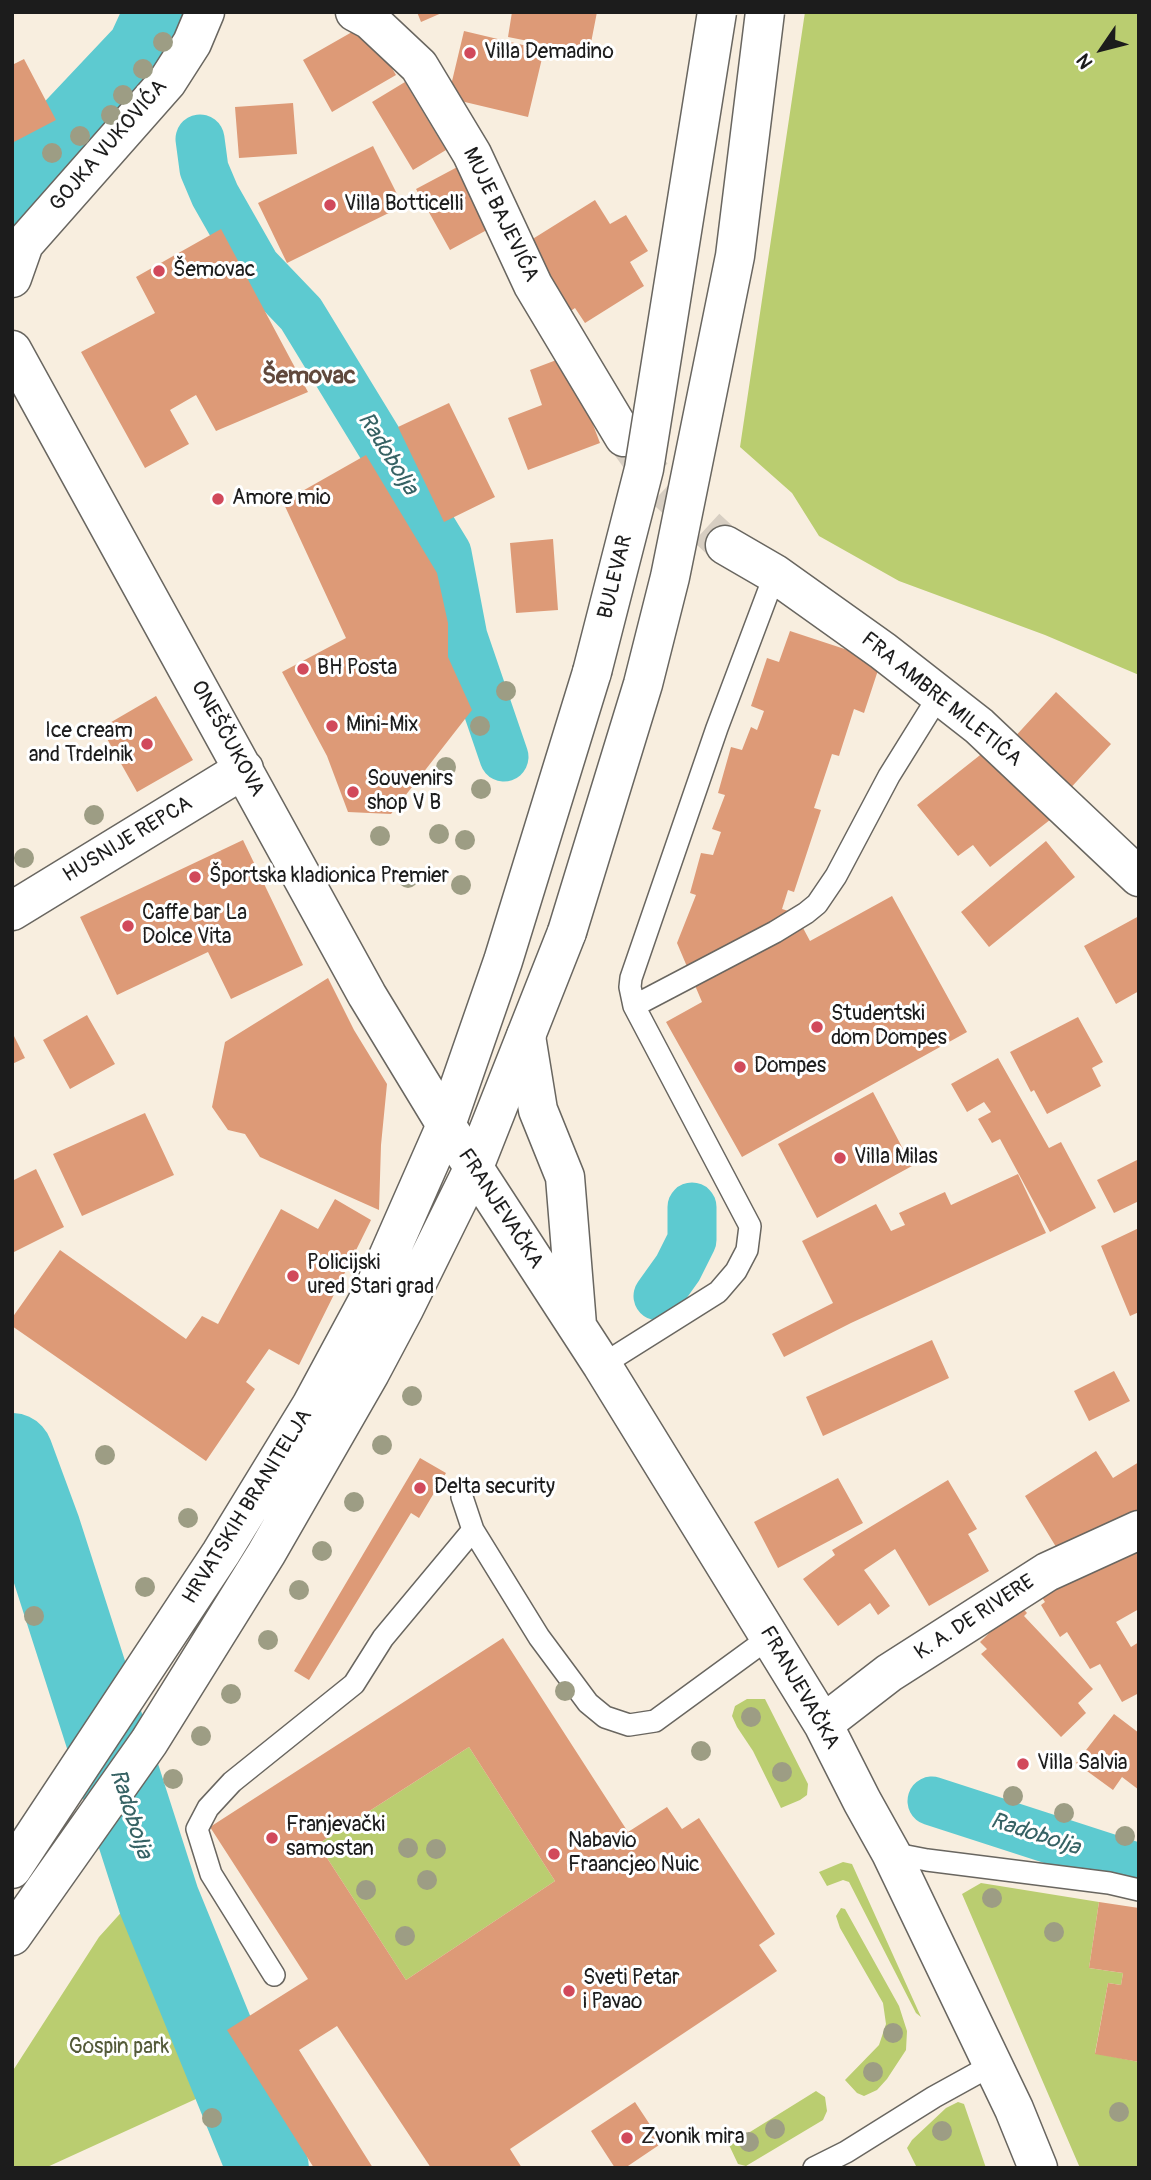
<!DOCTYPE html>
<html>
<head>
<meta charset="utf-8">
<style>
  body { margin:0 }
  #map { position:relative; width:1151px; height:2180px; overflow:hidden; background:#f8eedf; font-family:Pangolin,sans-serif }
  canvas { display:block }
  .frame { position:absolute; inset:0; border:14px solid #1c1c1c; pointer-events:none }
  .north { position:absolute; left:1067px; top:14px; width:70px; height:70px; -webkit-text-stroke:5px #fff; paint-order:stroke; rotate:235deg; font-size:19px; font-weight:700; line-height:28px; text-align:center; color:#1c1c1c }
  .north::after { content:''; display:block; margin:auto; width:24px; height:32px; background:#1c1c1c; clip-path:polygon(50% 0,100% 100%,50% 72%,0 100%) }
</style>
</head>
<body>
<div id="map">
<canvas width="1151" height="2180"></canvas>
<div class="frame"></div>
<div class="north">N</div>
</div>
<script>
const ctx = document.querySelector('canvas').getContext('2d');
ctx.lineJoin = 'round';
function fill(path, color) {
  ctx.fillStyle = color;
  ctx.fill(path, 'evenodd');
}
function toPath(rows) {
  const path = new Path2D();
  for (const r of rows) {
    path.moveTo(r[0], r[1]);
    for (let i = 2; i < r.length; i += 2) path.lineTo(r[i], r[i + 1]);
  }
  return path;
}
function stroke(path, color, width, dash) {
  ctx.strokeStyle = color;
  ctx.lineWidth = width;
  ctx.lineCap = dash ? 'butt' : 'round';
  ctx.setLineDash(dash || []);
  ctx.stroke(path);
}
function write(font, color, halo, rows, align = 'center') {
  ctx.font = font + ' Pangolin,sans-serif';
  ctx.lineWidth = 6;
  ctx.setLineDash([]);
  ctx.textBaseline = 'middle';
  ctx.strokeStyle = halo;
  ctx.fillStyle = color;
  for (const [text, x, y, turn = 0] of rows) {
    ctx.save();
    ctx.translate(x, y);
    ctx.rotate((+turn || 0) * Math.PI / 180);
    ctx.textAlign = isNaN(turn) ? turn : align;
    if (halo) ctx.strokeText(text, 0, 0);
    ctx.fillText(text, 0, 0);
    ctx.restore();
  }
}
fill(toPath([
  [805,12,1139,12,1139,675,1045,635,899,581,819,536,792,493,740,447],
  [747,1699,765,1699,808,1784,807,1795,800,1800,781,1808,753,1751,737,1727,732,1716,735,1706],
  [469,1747,555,1881,406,1980,318,1844],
  [843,1862,852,1864,921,2017,916,2013,849,1882,843,1880,827,1886,819,1872],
  [981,1883,1099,1902,1089,1968,1123,1973,1121,1985,1108,1983,1095,2053,1139,2062,1139,2168,1080,2168,962,1894],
  [136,1896,220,2088,45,2168,12,2168,12,2072,99,1937],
  [841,1908,845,1909,899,2006,907,2031,906,2050,887,2079,877,2090,864,2096,857,2093,845,2080,879,2045,886,2024,883,2003,840,1928,836,1916],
  [816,2091,825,2097,827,2111,823,2120,746,2166,738,2164,729,2145],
  [958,2102,964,2104,986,2168,917,2168,907,2148,912,2140,946,2108]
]), '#bacd70');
fill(toPath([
  [150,12,173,12,161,60,39,177,14,181,87,98]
]), '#5dcad0');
stroke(toPath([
  [180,12,183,32],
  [200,139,204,169,215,195,256,267,301,314,447,553,463,637,504,757],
  [658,1296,678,1268,692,1240,692,1207],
  [932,1801,1139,1868]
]), '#5dcad0', 49);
stroke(toPath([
  [13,195,147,53,159,27,163,12],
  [12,1454,40,1530,159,1901,268,2168]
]), '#5dcad0', 82);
fill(toPath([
  [417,12,444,12,421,22],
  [512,12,597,12,589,53,508,37],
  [366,24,396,75,332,112,303,60],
  [464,31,544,50,528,117,448,98],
  [24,59,56,120,12,143,12,65],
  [405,82,446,150,413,170,372,102],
  [293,103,297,154,239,158,235,107],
  [373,146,403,206,287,263,258,203],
  [463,164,496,225,450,250,416,189],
  [595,200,610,224,626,215,648,251,630,262,644,286,585,323,575,308,566,314,532,261,541,255,531,240],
  [221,229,308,392,216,431,196,395,170,410,189,444,145,468,81,352,155,313,136,277],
  [567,356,600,443,528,470,508,418,542,405,530,370],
  [449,403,495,497,444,522,398,427],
  [366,455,437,573,448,623,448,657,472,710,391,814,348,812,327,756,282,672,346,638,283,502],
  [553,539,558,610,516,613,510,543],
  [790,631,881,661,864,713,854,709,839,756,832,754,814,808,821,810,794,892,788,890,782,909,795,913,810,941,892,896,967,1032,742,1157,666,1022,702,1002,677,943,696,895,690,893,701,853,713,855,721,832,712,829,725,795,718,793,731,747,742,750,751,727,757,730,764,711,751,706,767,658,779,662],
  [1056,692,1111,744,1066,793,1011,741],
  [156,696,193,760,137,792,101,728],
  [989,748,1060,812,990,867,973,845,958,856,917,805],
  [243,840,303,965,231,999,208,952,117,995,80,917],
  [1046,841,1075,877,989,947,961,912],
  [1139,916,1139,991,1116,1004,1084,946],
  [328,978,354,1030,387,1084,381,1145,379,1210,260,1157,245,1134,228,1130,212,1107,225,1042],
  [87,1015,115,1064,70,1089,43,1040],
  [1078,1017,1103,1062,1092,1068,1101,1086,1047,1114,1034,1090,1031,1092,1010,1052],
  [12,1032,25,1058,12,1064],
  [998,1058,1049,1148,1061,1142,1096,1208,1050,1232,1000,1139,992,1143,978,1119,991,1112,984,1102,967,1112,951,1084],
  [873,1092,912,1166,817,1218,778,1144],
  [145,1113,174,1175,82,1216,53,1154],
  [1139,1159,1139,1201,1114,1213,1097,1180],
  [36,1169,64,1227,12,1253,12,1181],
  [1018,1174,1046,1233,851,1323,784,1357,772,1334,833,1303,802,1241,876,1204,891,1231,905,1225,899,1213,945,1192,951,1205],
  [335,1199,371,1220,299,1365,269,1349,246,1382,255,1389,206,1461,12,1326,12,1318,60,1250,186,1339,202,1316,218,1324,281,1209,318,1229],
  [1139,1228,1139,1312,1130,1316,1101,1246],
  [932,1340,949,1378,823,1436,806,1397],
  [1114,1371,1130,1401,1089,1421,1074,1391],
  [1096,1451,1113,1478,1139,1462,1139,1513,1064,1560,1025,1496],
  [420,1458,446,1473,419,1518,411,1513,309,1680,294,1671],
  [838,1478,863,1523,778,1568,754,1522],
  [948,1480,977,1529,968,1534,989,1571,929,1606,895,1549,864,1570,890,1606,878,1615,870,1603,838,1626,803,1579,835,1555,832,1550],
  [1139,1541,1139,1609,1116,1622,1131,1647,1139,1642,1139,1693,1122,1702,1100,1664,1090,1669,1067,1632,1060,1637,1041,1605,1045,1602,1041,1596],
  [1019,1604,1027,1613,1024,1616,1093,1689,1078,1703,1086,1713,1061,1737,981,1654,987,1649,980,1642],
  [503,1638,628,1832,667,1807,682,1829,699,1818,775,1934,759,1945,777,1971,510,2149,522,2168,431,2168,337,2026,299,2050,373,2168,314,2168,227,2030,308,1979,210,1827],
  [469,1747,555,1881,406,1980,318,1844],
  [1114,1714,1139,1733,1139,1790,1122,1777,1113,1790,1076,1763],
  [1099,1902,1139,1908,1139,2062,1095,2054,1108,1983,1121,1985,1123,1973,1089,1968],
  [635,2102,662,2143,625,2168,615,2168,591,2131]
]), '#dd9a77');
stroke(toPath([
  [630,444,658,483,725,545]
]), '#d7cec2', 38, [38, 19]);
const lane = toPath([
  [634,1006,775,932,806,913,817,904,836,876,889,776,940,694],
  [602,1365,718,1292,736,1271,747,1250,750,1226,634,1006,630,987,631,978,717,728,775,574],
  [462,1497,473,1530,539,1637,588,1703,605,1717,629,1725,655,1721,770,1637],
  [891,1853,927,1860,1109,1883,1139,1890],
  [274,1975,211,1874,197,1829,208,1808,232,1782,354,1684,383,1638,473,1530],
  [814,2168,846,2152,934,2097,992,2065]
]);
const street = toPath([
  [355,12,370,20,419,66,472,154,533,285,624,437],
  [12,278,24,244,167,82,192,43,205,12],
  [12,350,367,995,446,1125,602,1365,823,1724,862,1801,891,1853,1014,2109,1038,2168],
  [725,545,775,574,883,651,979,726,1139,877],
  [12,911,244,769],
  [526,1036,538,1110,565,1177,577,1325],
  [823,1724,889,1673,1047,1572,1139,1530]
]);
const primary = toPath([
  [12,1869,221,1553,311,1406,373,1291,446,1125,503,961,592,672],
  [12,1936,149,1742,266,1554,370,1373,404,1309,474,1167,567,932]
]);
stroke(lane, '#696660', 24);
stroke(street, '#696660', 41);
stroke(primary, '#696660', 41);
stroke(lane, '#fff', 21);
stroke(street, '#fff', 38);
stroke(primary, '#fff', 38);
const primaryBridge = toPath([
  [592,672,644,469,717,12],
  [567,932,643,684,670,577,735,256,765,12]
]);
stroke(primaryBridge, '#696660', 41, []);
stroke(primaryBridge, '#fff', 38);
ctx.fillStyle = '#9d9d84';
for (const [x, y] of [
  [163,42],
  [143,69],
  [123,95],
  [111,115],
  [80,136],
  [52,153],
  [506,691],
  [480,726],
  [446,767],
  [481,789],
  [94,815],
  [439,834],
  [380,836],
  [465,840],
  [24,858],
  [408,878],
  [461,885],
  [412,1396],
  [382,1445],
  [105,1455],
  [354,1502],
  [188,1518],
  [322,1551],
  [145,1587],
  [299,1590],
  [34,1616],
  [268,1640],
  [565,1691],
  [231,1694],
  [751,1717],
  [201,1736],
  [701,1751],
  [782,1772],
  [173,1779],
  [1013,1796],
  [1064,1813],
  [1125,1836],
  [408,1848],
  [436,1849],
  [427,1880],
  [366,1890],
  [992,1898],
  [1054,1932],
  [405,1936],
  [893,2033],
  [873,2072],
  [1119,2112],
  [212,2118],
  [775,2129],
  [942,2131],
  [749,2142]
]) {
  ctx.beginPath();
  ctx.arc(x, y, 10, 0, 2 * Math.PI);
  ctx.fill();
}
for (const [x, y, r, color] of [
  [470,53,7,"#d1495b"],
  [330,205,7,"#d1495b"],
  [159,271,7,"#d1495b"],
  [218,499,7,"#d1495b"],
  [303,669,7,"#d1495b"],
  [332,726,7,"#d1495b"],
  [147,744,7,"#d1495b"],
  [353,792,7,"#d1495b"],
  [195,877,7,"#d1495b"],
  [128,926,7,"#d1495b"],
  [817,1027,7,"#d1495b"],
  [740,1067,7,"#d1495b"],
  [840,1158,7,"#d1495b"],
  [293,1276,7,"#d1495b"],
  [420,1488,7,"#d1495b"],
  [1023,1764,7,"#d1495b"],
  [272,1838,7,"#d1495b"],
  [554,1854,7,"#d1495b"],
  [569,1991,7,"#d1495b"],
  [627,2138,7,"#d1495b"]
]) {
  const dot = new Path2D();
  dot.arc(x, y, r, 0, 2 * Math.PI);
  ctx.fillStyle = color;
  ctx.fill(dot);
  stroke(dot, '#fff', 2.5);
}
write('21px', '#1c1c1c', '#fff', [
  ["Villa Demadino",484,53],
  ["Villa Botticelli",344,205],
  ["Šemovac",173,271],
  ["Amore mio",232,499],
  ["BH Posta",317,669],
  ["Mini-Mix",346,726],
  ["Ice cream",133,732,"right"],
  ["and Trdelnik",133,756,"right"],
  ["Souvenirs",367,780],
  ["shop V B",367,804],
  ["Športska kladionica Premier",209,877],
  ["Caffe bar La",142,914],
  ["Dolce Vita",142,938],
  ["Studentski",831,1015],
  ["dom Dompes",831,1039],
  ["Dompes",754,1067],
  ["Villa Milas",854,1158],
  ["Policijski",307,1264],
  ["ured Stari grad",307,1288],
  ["Delta security",434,1488],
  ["Villa Salvia",1037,1764],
  ["Franjevački",286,1826],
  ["samostan",286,1850],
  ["Nabavio",568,1842],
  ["Fraancjeo Nuic",568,1866],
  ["Sveti Petar",583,1979],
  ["i Pavao",583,2003],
  ["Zvonik mira",641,2138]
], 'left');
write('21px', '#1c1c1c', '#fff', [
  ["GOJKA VUKOVIĆA",109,146,-49],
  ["MUJE BAJEVIĆA",500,215,64],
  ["BULEVAR",616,577,-76],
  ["FRA AMBRE MILETIĆA",941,700,39],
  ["ONEŠČUKOVA",227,739,61],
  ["HUSNIJE REPCA",128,840,-31],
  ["FRANJEVAČKA",500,1209,57],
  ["HRVATSKIH BRANITELJA",248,1507,-58],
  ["K. A. DE RIVERE",975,1618,-33],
  ["FRANJEVAČKA",799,1688,60]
]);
write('21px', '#535a39', '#fff', [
  ["Gospin park",119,2048]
]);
write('italic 23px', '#366264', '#fff', [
  ["Radobolja",387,454,58],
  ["Radobolja",130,1814,72],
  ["Radobolja",1035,1835,18]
]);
write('bold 24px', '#60483c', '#fff', [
  ["Šemovac",309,377]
]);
</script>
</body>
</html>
